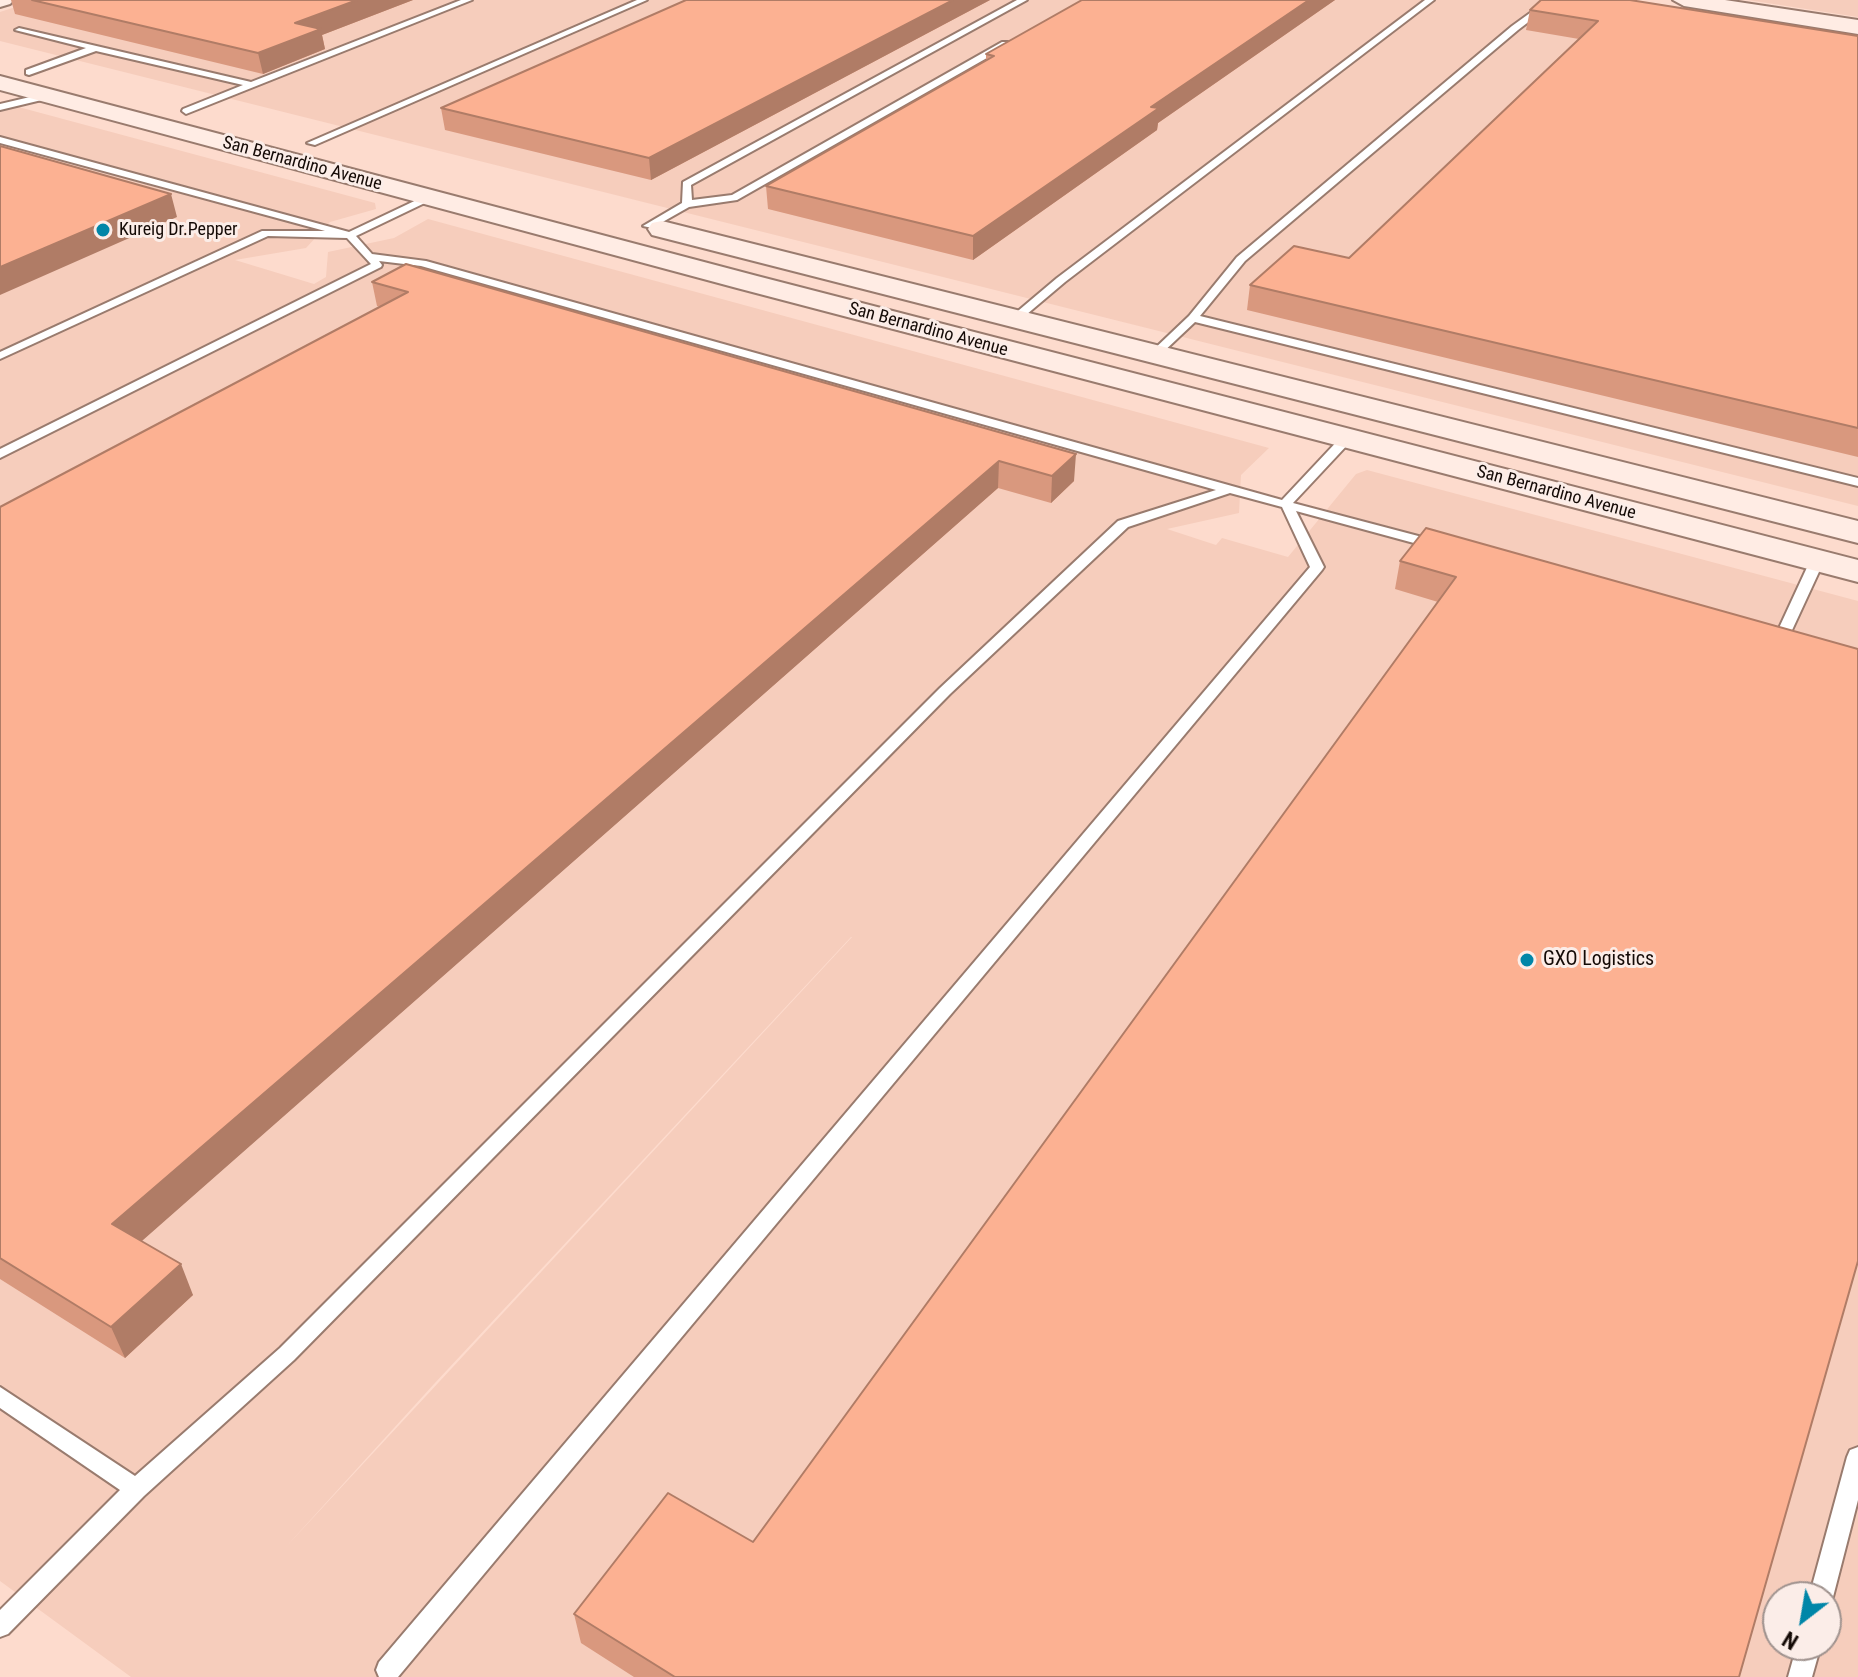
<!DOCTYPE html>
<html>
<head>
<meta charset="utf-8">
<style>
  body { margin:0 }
  #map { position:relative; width:1858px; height:1677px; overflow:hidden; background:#fddbcd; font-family:"Roboto Condensed",sans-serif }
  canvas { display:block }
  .north { position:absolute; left:1762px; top:1581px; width:80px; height:80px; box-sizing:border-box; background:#fbede8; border:2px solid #9f928e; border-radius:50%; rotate:211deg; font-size:22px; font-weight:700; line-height:32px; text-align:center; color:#140a06 }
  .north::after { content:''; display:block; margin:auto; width:28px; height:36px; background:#0086a8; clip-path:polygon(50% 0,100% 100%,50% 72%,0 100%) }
</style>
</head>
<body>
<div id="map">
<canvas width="1858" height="1677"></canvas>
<div class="north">N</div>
</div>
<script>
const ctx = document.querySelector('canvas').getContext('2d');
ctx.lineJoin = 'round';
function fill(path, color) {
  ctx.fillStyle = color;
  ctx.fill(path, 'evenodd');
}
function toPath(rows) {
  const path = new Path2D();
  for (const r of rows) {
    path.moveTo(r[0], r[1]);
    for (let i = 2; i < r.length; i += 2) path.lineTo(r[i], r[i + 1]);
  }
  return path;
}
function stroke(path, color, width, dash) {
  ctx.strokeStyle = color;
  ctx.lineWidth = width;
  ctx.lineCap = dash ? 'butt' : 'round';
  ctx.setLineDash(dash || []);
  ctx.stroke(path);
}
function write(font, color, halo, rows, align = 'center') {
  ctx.font = font + ' "Roboto Condensed",sans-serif';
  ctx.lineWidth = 6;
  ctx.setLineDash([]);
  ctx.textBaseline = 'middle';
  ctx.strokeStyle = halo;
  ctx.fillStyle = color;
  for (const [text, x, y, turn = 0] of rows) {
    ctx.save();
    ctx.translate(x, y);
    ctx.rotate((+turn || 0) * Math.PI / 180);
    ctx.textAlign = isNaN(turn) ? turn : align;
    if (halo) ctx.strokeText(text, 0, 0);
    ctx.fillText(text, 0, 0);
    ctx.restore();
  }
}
fill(toPath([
  [37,0,1632,0,1858,36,1858,506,0,41,0,12],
  [1748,0,1858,0,1858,17],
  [0,102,375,203,376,209,330,222,306,248,235,260,314,284,326,277,328,252,394,238,428,219,1269,448,1241,475,1239,513,1167,529,1216,545,1222,538,1288,557,1356,474,1367,470,1858,601,1858,1677,131,1677,0,1581],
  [851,937,852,937,284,1549,434,1384],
  [1778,1597,1826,1597,1826,1645,1778,1645]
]), '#f6cdbc');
const lane = toPath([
  [461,0,472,0,186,114,182,111,183,109,243,85,96,51,29,75,26,74,26,70,86,48,15,30,19,28,251,82,461,0],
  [637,0,647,0,315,145,307,143,637,0],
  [1017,0,1027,0,691,185,692,200,732,195,1002,42,1008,42,1008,46,737,200,689,207,652,228,643,226,682,203,683,182,1017,0],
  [1425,0,1434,0,1065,282,1020,320,1012,320,1012,316,1057,278,1425,0],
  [1548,0,1557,0,1518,30,1245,261,1200,316,1858,478,1858,486,1195,322,1160,355,1150,353,1189,316,1237,257,1512,26,1548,0],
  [47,93,51,96,50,98,0,110,0,104,47,93],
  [0,137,349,232,425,196,431,196,431,200,356,236,372,254,426,261,1282,500,1343,435,1351,435,1351,441,1293,503,1441,542,1443,545,1436,549,1296,511,1324,567,1322,570,398,1677,379,1677,376,1670,379,1662,1310,567,1282,507,1230,493,1128,527,950,694,294,1360,144,1496,8,1634,0,1637,0,1610,120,1490,0,1408,0,1387,135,1476,280,1348,940,688,1118,521,1216,490,421,266,379,261,382,265,381,267,0,458,0,449,371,264,347,238,268,236,0,359,0,352,262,231,325,231,0,143,0,137],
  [1817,557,1824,561,1787,641,1780,645,1775,644,1773,641,1810,561,1817,557],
  [1858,1447,1858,1500,1833,1597,1826,1606,1826,1597,1809,1597,1847,1457,1850,1450,1858,1447],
  [1797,1645,1821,1645,1812,1677,1788,1677,1797,1645]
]);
const secondary = toPath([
  [0,0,14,0,10,4,0,7,0,0],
  [1673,0,1725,0,1858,20,1858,34,1684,6,1673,0],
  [0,76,757,276,1858,560,1858,582,737,288,0,90,0,76],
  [662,221,1858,521,1858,543,652,235,648,229,652,223,662,221]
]);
stroke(lane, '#997b6e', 4);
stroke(secondary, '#997b6e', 4);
fill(lane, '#fff');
fill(secondary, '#ffece4');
fill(toPath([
  [11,0,413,0,322,35,325,49,263,74,15,14],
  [686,0,990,0,651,180,445,130,441,108],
  [1082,0,1335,0,1158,123,1157,130,973,260,768,209,766,186,986,60,986,54],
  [1530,10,1858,36,1858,457,1247,310,1250,285,1349,258,1579,39,1526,30],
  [372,282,1074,481,1051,503,998,488,141,1241,193,1295,125,1358,0,1279,0,507,380,307,377,306],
  [1400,561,1858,649,1739,1677,634,1677,581,1643,574,1614,753,1542,1438,602,1395,589]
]), '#d9987e');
fill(toPath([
  [357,0,413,0,322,35,325,49,263,74,258,53,295,23],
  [953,0,990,0,651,180,649,158],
  [1309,0,1335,0,1158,123,1157,130,973,260,973,236,1151,107],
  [171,194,177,217,0,295,0,267],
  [1076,454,1074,481,1051,503,1052,476],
  [999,461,998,488,126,1255,112,1224],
  [181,1264,193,1295,125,1358,111,1327]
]), '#b07c66');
const building = toPath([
  [32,0,357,0,295,23,321,29,258,53,32,0],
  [686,0,953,0,649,158,441,108,686,0],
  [1082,0,1309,0,1151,107,1159,108,973,236,766,186,994,56,986,54,1082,0],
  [1541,0,1630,0,1858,36,1858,428,1250,285,1294,246,1349,258,1598,21,1530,10,1541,0],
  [0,146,171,194,0,267,0,146],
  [406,264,1076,454,1052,476,999,461,112,1224,181,1264,111,1327,0,1258,0,507,408,292,372,282,406,264],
  [1426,528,1858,649,1858,1261,1739,1677,675,1677,574,1614,668,1493,753,1542,1456,577,1400,561,1426,528]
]);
fill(building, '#fcb192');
stroke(building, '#b07c66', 2);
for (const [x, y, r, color] of [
  [103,230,8,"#0086a8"],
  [1527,960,8,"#0086a8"]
]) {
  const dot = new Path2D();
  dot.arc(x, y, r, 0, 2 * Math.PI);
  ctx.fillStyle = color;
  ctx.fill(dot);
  stroke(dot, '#fbede8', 3);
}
write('18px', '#140a06', '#fbede8', [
  ["San Bernardino Avenue",302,164,15],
  ["San Bernardino Avenue",928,330,15],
  ["San Bernardino Avenue",1556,493,15]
]);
write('18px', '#140a06', '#fbede8', [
  ["Kureig Dr.Pepper",119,230]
], 'left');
write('20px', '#140a06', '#fbede8', [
  ["GXO Logistics",1543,960]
], 'left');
</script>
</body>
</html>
